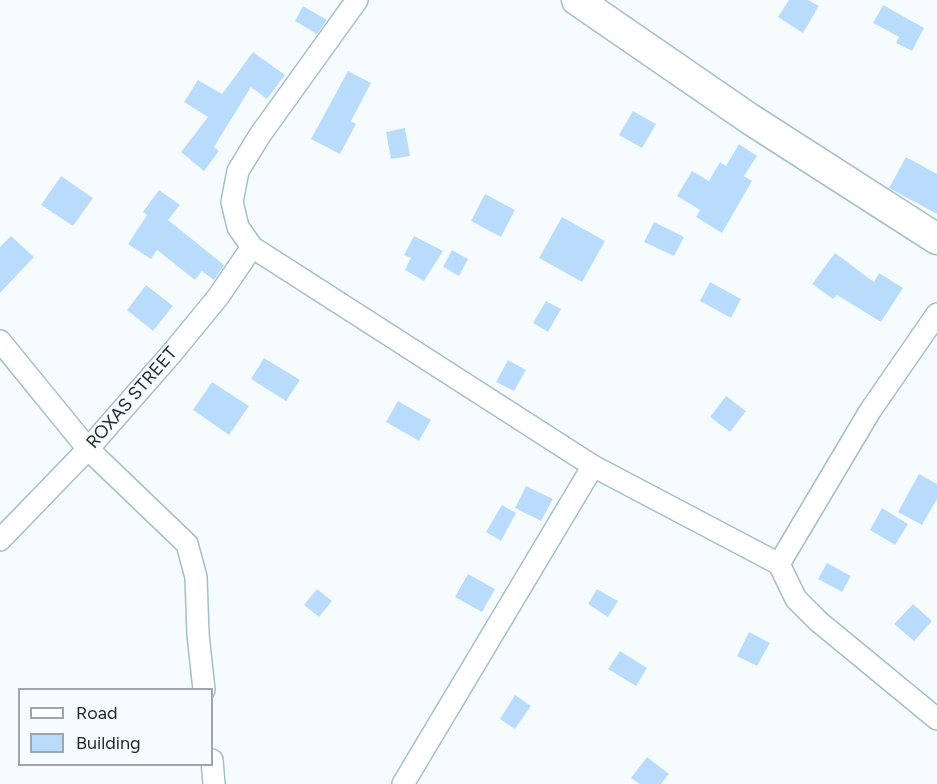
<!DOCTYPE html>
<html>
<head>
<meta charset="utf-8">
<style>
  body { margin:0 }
  #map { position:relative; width:937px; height:784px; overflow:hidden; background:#f6fcfe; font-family:Figtree,sans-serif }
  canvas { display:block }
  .legend { position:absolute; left:18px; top:688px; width:195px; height:78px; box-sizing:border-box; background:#f6fcfe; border:2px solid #9ea6a9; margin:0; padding:8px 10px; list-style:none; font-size:18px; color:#1b2629 }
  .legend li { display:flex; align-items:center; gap:12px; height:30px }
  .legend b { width:30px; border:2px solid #9ea6a9 }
</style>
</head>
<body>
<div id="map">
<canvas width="937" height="784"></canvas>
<ul class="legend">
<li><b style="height:8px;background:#fff"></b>Road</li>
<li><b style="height:16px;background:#badcfc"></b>Building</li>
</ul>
</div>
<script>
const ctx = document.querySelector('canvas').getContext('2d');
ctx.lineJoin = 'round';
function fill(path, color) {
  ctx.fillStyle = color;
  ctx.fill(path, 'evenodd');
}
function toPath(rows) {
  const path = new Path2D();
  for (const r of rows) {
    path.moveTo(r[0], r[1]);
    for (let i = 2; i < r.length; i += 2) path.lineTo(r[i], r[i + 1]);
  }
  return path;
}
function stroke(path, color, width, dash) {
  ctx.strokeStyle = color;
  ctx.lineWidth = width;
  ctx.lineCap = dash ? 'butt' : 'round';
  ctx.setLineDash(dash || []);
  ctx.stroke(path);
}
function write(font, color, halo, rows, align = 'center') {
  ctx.font = font + ' Figtree,sans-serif';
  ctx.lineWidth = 4.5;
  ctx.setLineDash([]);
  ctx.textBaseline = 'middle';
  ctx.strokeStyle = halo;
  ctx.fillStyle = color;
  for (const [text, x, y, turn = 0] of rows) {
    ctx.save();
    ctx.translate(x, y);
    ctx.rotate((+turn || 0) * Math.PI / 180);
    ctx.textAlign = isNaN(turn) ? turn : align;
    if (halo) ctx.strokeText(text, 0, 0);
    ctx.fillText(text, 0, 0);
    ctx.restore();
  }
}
fill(toPath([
  [789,0,808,0,819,6,803,33,778,17],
  [883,5,924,28,912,51,896,43,899,37,873,23],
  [303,6,327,20,317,34,295,21],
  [253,52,285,75,267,99,251,87,214,147,219,151,204,171,181,152,208,117,184,102,198,80,222,94],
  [348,71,371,83,351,121,356,124,340,154,311,139],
  [633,111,656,124,642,148,619,135],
  [405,128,410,156,391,159,386,132],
  [739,144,757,156,744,176,752,181,722,233,696,217,700,210,677,196,692,171,709,181,720,162,726,166],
  [906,157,937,174,937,214,889,188],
  [61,176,93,198,73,226,41,205],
  [159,190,180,205,168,220,224,265,214,280,202,271,195,280,157,250,151,259,128,244,147,215,143,212],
  [485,194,515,210,501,237,471,221],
  [562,217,605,241,582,282,539,258],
  [654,222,684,237,674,256,644,242],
  [11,236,34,257,0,293,0,247],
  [414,236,443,251,424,281,405,270,411,258,404,255],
  [452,250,468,259,459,276,443,267],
  [835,253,874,282,879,273,903,288,881,322,837,295,833,299,812,284],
  [710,282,741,299,731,318,700,301],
  [146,285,173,306,153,331,127,310],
  [546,301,561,309,548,332,533,323],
  [264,358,300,380,286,401,251,379],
  [508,360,526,370,514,391,496,382],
  [212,382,249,406,229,435,193,410],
  [726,396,746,411,730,432,710,417],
  [398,401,431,420,419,441,386,422],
  [919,474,937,484,937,499,922,525,898,512],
  [526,486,553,499,541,521,515,508],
  [502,505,516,513,501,541,486,532],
  [882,508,908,524,895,545,870,530],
  [827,563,851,576,842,592,818,579],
  [468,574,495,589,482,612,455,597],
  [317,589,332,601,319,617,304,605],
  [597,589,618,601,608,617,588,604],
  [913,604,932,621,914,641,894,624],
  [749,632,770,643,757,666,737,656],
  [620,651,647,668,636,686,608,669],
  [515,695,531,706,515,729,500,719],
  [647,757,669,774,661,784,640,784,631,778]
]), '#badcfc');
const street = toPath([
  [357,0,260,135,238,171,232,202,238,227,252,247,593,466,779,564,796,599,818,621,937,719],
  [0,341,88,449,187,544,196,577,198,634,204,690],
  [0,540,88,449,172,353,218,297,252,247],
  [779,564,870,411,937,314],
  [212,760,214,784],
  [403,784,593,466]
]);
const secondary = toPath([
  [577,0,750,119,937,239]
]);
stroke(street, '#a3c0c9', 24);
stroke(secondary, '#a3c0c9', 33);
stroke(street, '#fff', 21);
stroke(secondary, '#fff', 30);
write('18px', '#1b2629', '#f6fcfe', [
  ["ROXAS STREET",132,398,-49]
]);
</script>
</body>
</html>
